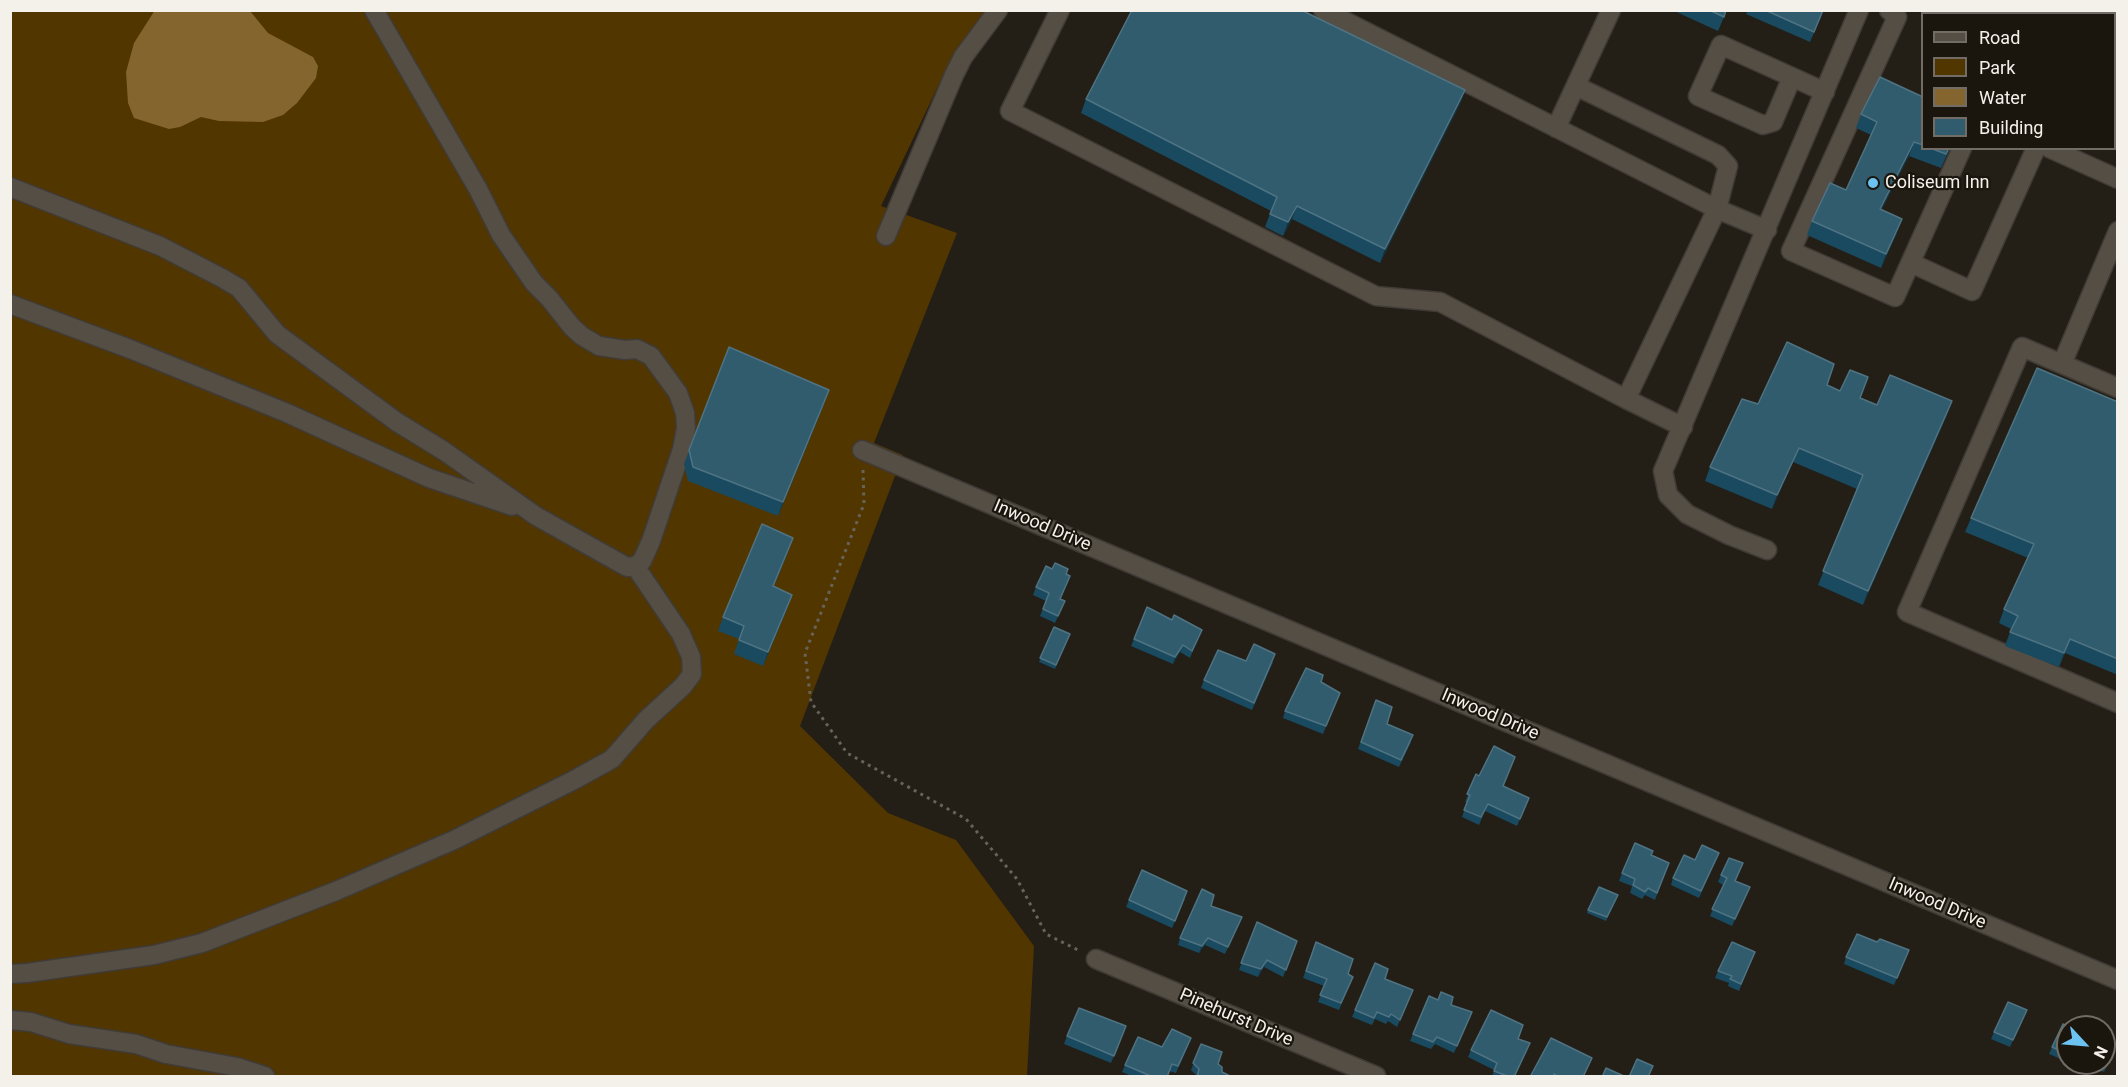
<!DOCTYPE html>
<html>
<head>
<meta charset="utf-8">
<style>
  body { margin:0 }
  #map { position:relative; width:2128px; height:1087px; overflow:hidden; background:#231e16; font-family:Roboto,sans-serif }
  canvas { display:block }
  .frame { position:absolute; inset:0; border:12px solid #f4f1eb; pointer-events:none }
  .legend { position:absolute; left:1921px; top:12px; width:195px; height:138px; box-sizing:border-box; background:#1a150d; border:2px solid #716d66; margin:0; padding:8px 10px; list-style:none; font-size:18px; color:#f4f1eb }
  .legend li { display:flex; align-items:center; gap:12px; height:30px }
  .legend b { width:30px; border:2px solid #716d66 }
  .north { position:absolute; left:2056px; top:1015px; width:60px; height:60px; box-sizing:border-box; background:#1a150d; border:2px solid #716d66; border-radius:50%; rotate:116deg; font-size:16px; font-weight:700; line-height:24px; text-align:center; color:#f4f1eb }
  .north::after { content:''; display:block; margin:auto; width:21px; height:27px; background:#6cc3f2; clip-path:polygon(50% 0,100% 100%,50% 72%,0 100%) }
</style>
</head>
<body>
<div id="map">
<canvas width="2128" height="1087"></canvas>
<div class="frame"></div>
<ul class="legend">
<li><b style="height:8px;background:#544e45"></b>Road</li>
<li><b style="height:16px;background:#513600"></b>Park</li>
<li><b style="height:16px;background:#85652e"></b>Water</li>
<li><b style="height:16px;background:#305c6e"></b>Building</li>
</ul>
<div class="north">N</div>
</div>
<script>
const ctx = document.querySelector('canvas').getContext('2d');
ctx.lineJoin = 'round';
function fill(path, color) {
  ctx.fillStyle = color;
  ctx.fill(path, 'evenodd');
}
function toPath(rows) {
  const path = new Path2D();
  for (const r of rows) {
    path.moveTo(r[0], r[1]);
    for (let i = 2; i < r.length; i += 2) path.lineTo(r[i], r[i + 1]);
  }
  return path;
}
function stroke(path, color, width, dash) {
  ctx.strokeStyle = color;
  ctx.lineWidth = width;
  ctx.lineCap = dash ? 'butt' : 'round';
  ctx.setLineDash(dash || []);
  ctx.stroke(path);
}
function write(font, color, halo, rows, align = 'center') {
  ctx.font = font + ' Roboto,sans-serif';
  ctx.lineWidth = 4.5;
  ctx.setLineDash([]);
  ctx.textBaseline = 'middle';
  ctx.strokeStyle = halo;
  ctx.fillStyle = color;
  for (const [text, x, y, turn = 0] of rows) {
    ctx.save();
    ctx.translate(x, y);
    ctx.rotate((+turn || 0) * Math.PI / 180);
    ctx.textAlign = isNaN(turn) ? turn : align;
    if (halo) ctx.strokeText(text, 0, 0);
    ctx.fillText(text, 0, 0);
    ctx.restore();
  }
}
fill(toPath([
  [10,11,985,11,952,57,881,206,957,233,874,443,903,455,800,726,888,813,956,840,1034,946,1027,1076,11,1076]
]), '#513600');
fill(toPath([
  [155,10,250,11,268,33,313,57,318,66,316,78,297,103,283,115,263,122,219,121,201,117,180,127,169,129,134,118,128,103,126,72,134,43]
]), '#85652e');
const minor = toPath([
  [1060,10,1010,111,1376,296,1440,302,1626,399,1717,209,1728,166,1718,155,1576,86],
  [1323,10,1717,209,1767,230],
  [1889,10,1897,17,1791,251,1895,297,1962,148],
  [2036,10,2035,12,2038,14],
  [2100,10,2107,14],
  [1978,14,1979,10],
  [2114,49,2118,50],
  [1792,77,1773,122,1763,125,1698,96,1721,45,1792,77,1825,92],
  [1556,128,1611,10],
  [2049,148,2118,179],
  [10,187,160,246,222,278,239,288,277,334,397,422,444,451,536,516,627,567,635,566,642,561,651,541,682,449,686,428,685,413,678,393,651,356,637,349,625,350,599,346,582,336,572,327,549,298,534,283,501,235,478,189,374,10],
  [886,236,954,75,963,57,998,10],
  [1911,263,1972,291,2036,148],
  [10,304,130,349,287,413,429,478,512,506],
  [2062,364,2118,231],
  [2118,388,2022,347,1907,612,2118,703],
  [1626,399,1683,427],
  [862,450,2118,980],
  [1767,550,1729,535,1687,514,1668,495,1663,471,1859,10],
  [1096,959,1376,1076],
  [10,974,27,973,154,955,202,943,336,891,454,840,574,780,612,759,646,720,683,686,692,674,691,657,681,634,635,566],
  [10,1020,31,1022,69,1034,136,1044,166,1054,237,1067,265,1076]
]);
stroke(minor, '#403b36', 21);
stroke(toPath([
  [863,470,864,504,805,653,811,702,847,753,966,819,1017,879,1046,934,1080,951]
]), '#67635b', 3, [3, 4.5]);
stroke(minor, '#544e45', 18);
fill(toPath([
  [1672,10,1727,10,1718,31],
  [1748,10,1824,10,1810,42,1746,14],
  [1465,90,1460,104,1380,263,1292,219,1283,236,1265,227,1271,211,1081,113,1086,99],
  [1923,97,1923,148,1950,148,1941,168,1909,156,1882,209,1897,233,1881,268,1807,235,1812,221,1846,190,1871,135,1856,128,1861,114],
  [729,347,824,404,778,516,688,481,684,464],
  [1827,385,1840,391,1861,398,1877,405,1947,415,1863,605,1818,585,1857,489,1793,462,1772,509,1705,481,1710,467,1758,404],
  [2118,402,2118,675,2065,653,2059,667,2005,646,2011,629,1999,623,2004,609,2028,558,1965,532,1971,518],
  [788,552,774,586,787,609,763,666,734,654,739,639,718,631,723,617],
  [1052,569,1066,574,1067,583,1060,599,1062,608,1055,623,1040,616,1046,601,1033,595,1036,587],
  [1172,620,1202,630,1190,658,1180,652,1173,664,1131,646,1134,639],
  [1054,627,1070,634,1055,669,1039,662],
  [1246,661,1273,662,1252,710,1201,688,1204,680],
  [1321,682,1340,693,1323,734,1283,718,1285,711],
  [1376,700,1387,724,1411,742,1399,767,1358,749],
  [1476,774,1503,786,1526,805,1517,826,1485,811,1479,825,1462,817,1467,802,1465,802],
  [1719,853,1699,898,1671,885,1673,878,1695,860],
  [1651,855,1669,863,1655,900,1645,895,1642,899,1630,893,1632,886,1619,881,1622,873],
  [1721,875,1736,881,1747,894,1732,926,1710,916,1723,885,1718,882],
  [1618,895,1606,921,1587,913,1588,910],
  [1185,899,1172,928,1126,907,1129,900],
  [1211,906,1239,924,1225,954,1205,945,1199,953,1178,945,1180,938],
  [1257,922,1297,941,1283,977,1264,967,1258,977,1239,970],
  [1316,942,1348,974,1350,984,1339,1010,1318,1002,1324,986,1303,978],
  [1846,957,1906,957,1894,985,1844,964],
  [1752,959,1739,991,1728,986,1729,983,1715,978,1718,971],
  [1385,979,1413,990,1397,1027,1388,1021,1386,1024,1375,1019,1372,1025,1352,1017,1355,1010],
  [1429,996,1451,1005,1469,1019,1454,1053,1435,1044,1431,1049,1410,1041],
  [2027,1010,2010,1047,1991,1039,1994,1032],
  [1126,1026,1111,1063,1064,1044,1067,1036],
  [2068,1027,2068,1055,2065,1061,2049,1054,2052,1047],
  [1518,1039,1527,1050,1515,1077,1492,1077,1494,1070,1468,1057,1471,1050],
  [2116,1043,2104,1072,2085,1063,2104,1063],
  [1201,1044,1222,1052,1197,1076,1191,1070],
  [1188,1046,1176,1073,1169,1071,1167,1077,1134,1077,1122,1072,1125,1065,1162,1047]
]), '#194a60');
fill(toPath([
  [1465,90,1460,104,1380,263,1385,249],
  [1914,142,1909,156,1875,223,1880,209],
  [1297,206,1292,219,1283,236,1288,222],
  [1902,219,1897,233,1881,268,1886,254],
  [829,390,824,404,778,516,783,502],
  [1952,401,1947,415,1863,605,1868,591],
  [1799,448,1793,462,1772,509,1777,495],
  [793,538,788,552,768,599,773,586],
  [792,595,787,609,763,666,768,652],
  [2070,639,2065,653,2059,667,2064,653],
  [1183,645,1180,652,1173,664,1175,657],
  [1208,938,1205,945,1199,953,1202,946],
  [1267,960,1264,967,1258,977,1261,969]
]), '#13313c');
const building = toPath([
  [1132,10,1301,10,1465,90,1385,249,1297,206,1288,222,1270,214,1277,197,1086,99,1132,10],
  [1709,10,1726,10,1724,17,1709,10],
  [1765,10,1823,10,1814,32,1765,10],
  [1880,77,1923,97,1923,145,1914,142,1880,209,1902,219,1886,254,1812,221,1830,183,1846,190,1877,122,1861,114,1880,77],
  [1930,148,1949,148,1946,154,1930,148],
  [1787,342,1834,364,1827,385,1840,391,1850,370,1868,377,1860,398,1877,405,1890,375,1952,401,1868,591,1823,571,1863,475,1799,448,1777,495,1710,467,1742,399,1758,404,1787,342],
  [729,347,829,390,783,502,693,467,689,450,729,347],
  [2037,368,2118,402,2118,659,2070,639,2064,653,2010,632,2018,616,2004,609,2034,544,1971,518,2037,368],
  [762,524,793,538,773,586,792,595,768,652,739,640,744,626,723,617,762,524],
  [1055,563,1068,569,1066,574,1070,576,1060,599,1065,601,1058,616,1043,609,1049,593,1036,587,1046,566,1052,569,1055,563],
  [1147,607,1172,620,1174,615,1202,630,1192,651,1183,645,1175,657,1134,639,1147,607],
  [1054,627,1070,634,1056,665,1040,658,1054,627],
  [1254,644,1275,654,1254,703,1204,680,1218,650,1246,661,1254,644],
  [1306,668,1323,675,1321,682,1340,693,1326,726,1285,711,1306,668],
  [1376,700,1392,707,1387,724,1413,735,1401,760,1361,742,1376,700],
  [1494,746,1515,757,1503,786,1529,798,1520,819,1488,804,1481,817,1464,810,1470,795,1467,794,1476,774,1479,776,1494,746],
  [1635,843,1653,851,1651,855,1669,863,1657,893,1648,888,1645,892,1633,885,1635,879,1622,873,1635,843],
  [1702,845,1719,853,1701,891,1673,878,1684,855,1695,860,1702,845],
  [1729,858,1743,863,1735,881,1750,887,1735,919,1712,909,1727,878,1721,875,1729,858],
  [1142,870,1187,891,1175,921,1129,900,1142,870],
  [1599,887,1618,895,1607,917,1588,910,1599,887],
  [1202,889,1214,895,1211,906,1242,917,1228,947,1208,938,1202,946,1180,938,1202,889],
  [1257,922,1297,941,1286,970,1267,960,1261,969,1241,963,1257,922],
  [1857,934,1877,942,1880,939,1909,950,1897,978,1846,957,1857,934],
  [1316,942,1353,959,1348,974,1353,977,1341,1003,1320,995,1327,979,1306,971,1316,942],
  [1732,942,1755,952,1741,984,1730,979,1732,976,1718,971,1732,942],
  [1375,963,1388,969,1385,979,1413,990,1400,1020,1391,1014,1389,1017,1377,1012,1374,1018,1355,1010,1375,963],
  [1441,992,1453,997,1451,1005,1472,1012,1457,1046,1437,1037,1433,1042,1413,1034,1429,996,1438,1000,1441,992],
  [2008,1002,2027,1010,2013,1040,1994,1032,2008,1002],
  [1079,1008,1126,1026,1114,1056,1067,1036,1079,1008],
  [1491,1010,1523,1025,1518,1039,1530,1043,1514,1077,1510,1077,1494,1071,1497,1063,1471,1050,1491,1010],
  [2063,1024,2068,1027,2067,1054,2052,1047,2063,1024],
  [1172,1029,1191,1038,1178,1066,1172,1064,1167,1077,1153,1077,1125,1065,1138,1037,1162,1047,1172,1029],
  [1551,1038,1592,1058,1583,1077,1559,1077,1554,1074,1553,1077,1530,1077,1551,1038],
  [2104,1038,2116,1043,2107,1065,2103,1063,2104,1038],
  [1201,1044,1222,1052,1218,1064,1222,1067,1222,1072,1232,1077,1197,1077,1199,1069,1193,1063,1201,1044],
  [1637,1059,1653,1066,1648,1077,1629,1077,1637,1059],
  [1606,1068,1626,1077,1602,1077,1606,1068]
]);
fill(building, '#305c6e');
stroke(building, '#4f7382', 1.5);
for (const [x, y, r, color] of [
  [1873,183,6,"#6cc3f2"]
]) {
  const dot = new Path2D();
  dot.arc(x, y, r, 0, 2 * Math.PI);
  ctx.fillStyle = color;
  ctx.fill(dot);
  stroke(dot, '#1a150d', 2);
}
write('18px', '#f4f1eb', '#1a150d', [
  ["Coliseum Inn",1885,183]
], 'left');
write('18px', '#f4f1eb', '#1a150d', [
  ["Inwood Drive",1042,526,23],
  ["Inwood Drive",1490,715,23],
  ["Inwood Drive",1937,904,23],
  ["Pinehurst Drive",1236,1018,23]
]);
</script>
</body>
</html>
